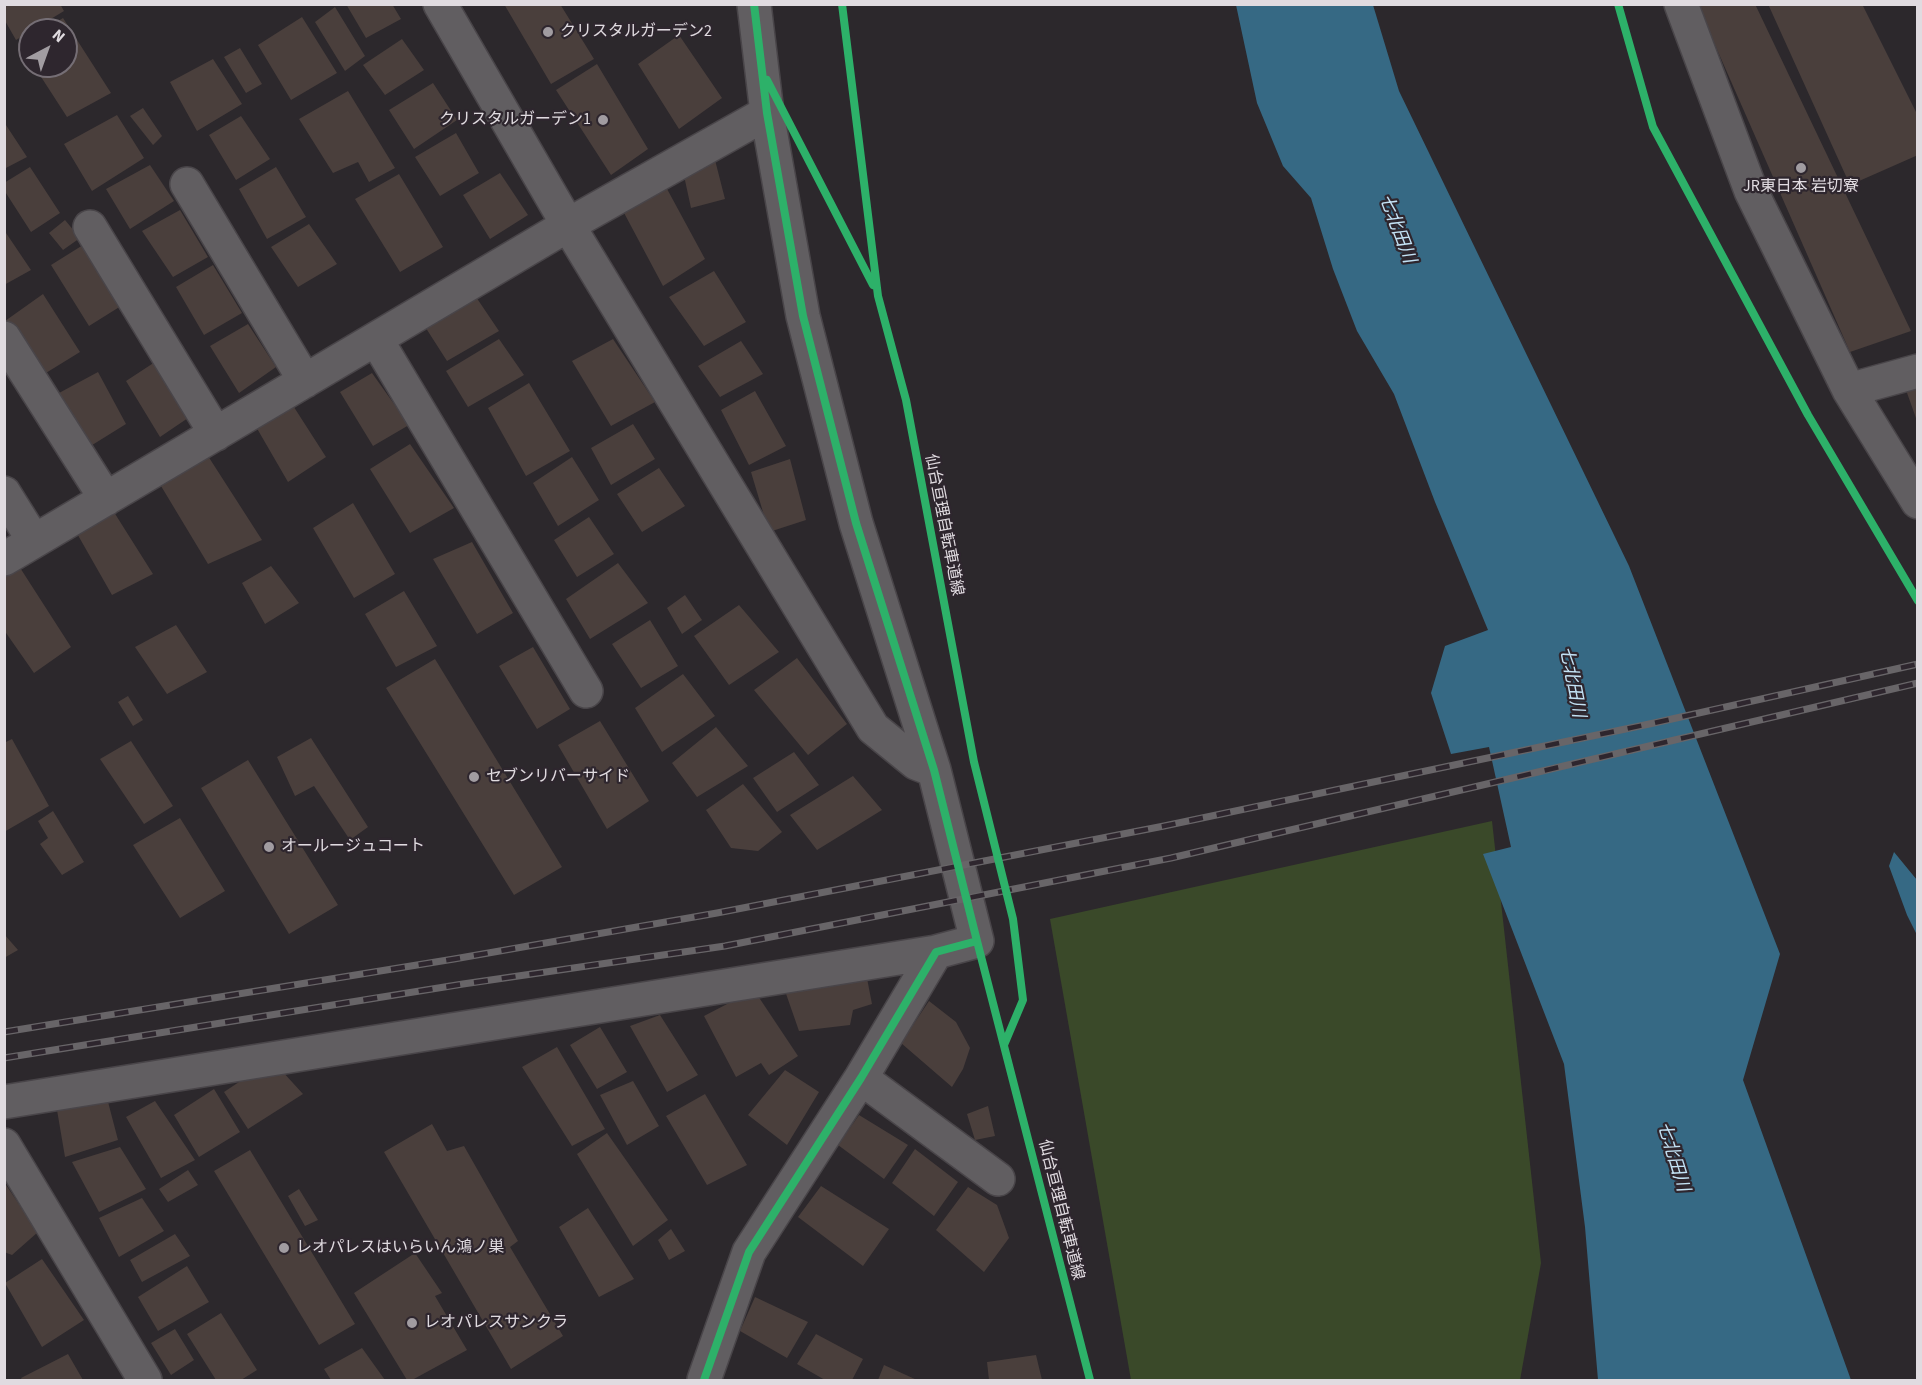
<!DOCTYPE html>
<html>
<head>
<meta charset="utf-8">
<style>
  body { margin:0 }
  #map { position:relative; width:1922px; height:1385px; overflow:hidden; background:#2c282c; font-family:"Source Sans 3",sans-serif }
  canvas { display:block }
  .frame { position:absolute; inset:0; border:6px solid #e0dbe0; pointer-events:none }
  .north { position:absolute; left:18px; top:18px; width:60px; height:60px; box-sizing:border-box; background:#2e262e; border:2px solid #756e75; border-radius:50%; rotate:41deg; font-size:16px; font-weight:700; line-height:24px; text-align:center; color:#e0dbe0 }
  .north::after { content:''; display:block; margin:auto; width:21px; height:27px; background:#a19ca1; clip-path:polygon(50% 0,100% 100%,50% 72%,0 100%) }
</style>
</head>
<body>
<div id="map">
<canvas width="1922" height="1385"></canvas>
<div class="frame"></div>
<div class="north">N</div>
</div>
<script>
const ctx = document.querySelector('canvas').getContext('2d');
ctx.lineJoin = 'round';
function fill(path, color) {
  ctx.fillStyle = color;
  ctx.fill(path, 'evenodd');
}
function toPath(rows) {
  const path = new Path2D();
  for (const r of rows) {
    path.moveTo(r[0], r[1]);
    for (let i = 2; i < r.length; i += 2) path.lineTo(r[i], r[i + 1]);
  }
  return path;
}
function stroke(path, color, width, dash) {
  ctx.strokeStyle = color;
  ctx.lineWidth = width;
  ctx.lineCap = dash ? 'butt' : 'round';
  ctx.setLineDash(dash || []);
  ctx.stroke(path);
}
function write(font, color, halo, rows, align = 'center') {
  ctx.font = font + ' "Source Sans 3","Noto Sans JP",sans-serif';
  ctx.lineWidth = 4.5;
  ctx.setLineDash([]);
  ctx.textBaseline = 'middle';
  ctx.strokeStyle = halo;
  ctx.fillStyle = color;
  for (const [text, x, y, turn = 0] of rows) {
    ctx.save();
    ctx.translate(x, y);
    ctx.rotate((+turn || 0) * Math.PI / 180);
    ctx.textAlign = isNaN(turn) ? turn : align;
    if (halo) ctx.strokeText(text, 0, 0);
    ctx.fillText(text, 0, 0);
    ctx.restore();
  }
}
fill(toPath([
  [1492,821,1541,1263,1520,1380,1131,1380,1050,919]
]), '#3a4929');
fill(toPath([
  [1236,5,1373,5,1399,91,1629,566,1780,954,1743,1080,1851,1380,1598,1380,1585,1227,1564,1064,1483,854,1511,847,1489,747,1451,754,1431,693,1445,646,1488,630,1435,502,1394,394,1357,331,1333,269,1311,198,1283,166,1257,103],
  [1894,852,1917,880,1917,935,1907,915,1889,866]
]), '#366984');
fill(toPath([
  [4,4,60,4,64,11,16,40,4,19],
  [346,4,392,4,401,19,366,38],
  [504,4,560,4,594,59,551,84],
  [1697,4,1755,4,1911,331,1850,352],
  [1768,4,1862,4,1918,116,1918,155,1850,185],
  [335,7,365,56,345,71,315,22],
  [302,17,337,73,291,100,258,45],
  [63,18,111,93,67,117,34,66,66,66,66,30,44,30],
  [679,35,722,98,679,129,638,64],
  [30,39,30,60,21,45],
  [402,39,424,70,385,95,363,65],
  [240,48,262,84,246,93,224,57],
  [213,59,242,104,197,131,170,82],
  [597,64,648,149,611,175,556,90],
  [433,83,457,120,414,149,389,110],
  [348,91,395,168,369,182,358,162,333,173,299,119],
  [143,108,162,136,153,145,130,116],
  [117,115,144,158,92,191,64,144],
  [241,116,270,159,236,180,209,135],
  [4,122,27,157,4,169],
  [456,133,479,173,440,196,415,157],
  [715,160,725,199,691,208,683,171],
  [150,165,174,201,130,229,106,189],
  [30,167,60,213,31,232,4,190,4,183],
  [276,167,306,217,267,239,239,189],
  [500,173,528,215,490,239,463,195],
  [399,174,443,247,400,272,355,199],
  [666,187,705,259,663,286,623,211],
  [180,210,208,257,173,277,142,231],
  [65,220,80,238,63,250,49,233],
  [309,224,337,264,298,287,271,247],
  [4,230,31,270,4,285],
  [83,245,121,306,89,326,51,265],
  [213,265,242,313,204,335,176,287],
  [714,271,746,322,704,346,669,297],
  [472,291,499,331,447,361,422,322],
  [43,294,80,352,41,376,5,321],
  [248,324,276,367,239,393,210,346],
  [499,339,524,375,468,407,446,371],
  [613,339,655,402,611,426,572,361],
  [741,341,763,374,720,397,698,366],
  [155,362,188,418,160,437,126,381],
  [98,372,126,424,89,447,59,393],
  [372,373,409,425,373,446,340,392],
  [529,383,570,451,526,476,488,408],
  [1918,387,1918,421,1917,421,1906,390],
  [755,391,786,446,749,465,721,410],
  [292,404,326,457,288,482,255,425],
  [633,424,655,459,611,485,591,448],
  [410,444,454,508,410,533,370,469],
  [208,456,262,540,208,564,161,486],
  [572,457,599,500,558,526,533,483],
  [790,459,806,520,769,532,751,472],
  [659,468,685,506,642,532,617,494],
  [353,503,395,574,354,598,313,528],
  [112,509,153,574,112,595,75,530],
  [589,517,614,554,577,577,554,540],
  [472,542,513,613,477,634,433,559],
  [17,563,71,647,34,673,4,630,4,572],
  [618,563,648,603,590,639,566,599],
  [271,566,299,603,265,624,242,583],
  [404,591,437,646,396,667,365,614],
  [685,595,702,620,682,634,667,608],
  [739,605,779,652,729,685,694,636],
  [650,620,678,666,641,688,612,644],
  [176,625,207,672,167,694,135,647],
  [533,647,570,709,537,729,499,666],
  [797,658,847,724,808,755,754,690],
  [435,659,562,867,514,895,386,688],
  [683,674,715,716,662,752,635,708],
  [128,696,143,720,133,726,118,702],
  [600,721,649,801,607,829,558,745],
  [716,727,748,766,697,797,672,763],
  [311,738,368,827,350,840,314,786,295,796,277,757],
  [12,739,49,806,4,832,4,743],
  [131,741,173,806,144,824,100,759],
  [794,752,819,785,777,812,753,778],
  [248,760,338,905,289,934,201,788],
  [853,776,882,810,817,850,790,815],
  [743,784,782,832,758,851,731,848,706,810],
  [53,811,84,862,62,875,40,844,48,838,38,821],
  [180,818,225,891,180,918,133,845],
  [4,934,18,950,4,958],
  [866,973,872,1004,853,1010,850,1025,799,1031,784,988],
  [754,990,798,1056,769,1075,761,1063,736,1077,704,1016],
  [929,1001,956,1022,970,1048,963,1069,952,1087,901,1043],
  [660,1015,698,1075,667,1092,630,1026],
  [600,1027,627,1072,597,1089,570,1045],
  [557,1047,605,1129,572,1146,522,1067],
  [785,1070,819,1092,787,1145,748,1115],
  [282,1071,303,1094,248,1129,224,1092,251,1074],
  [633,1081,659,1126,627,1145,600,1095],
  [214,1089,240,1132,199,1157,174,1115],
  [705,1094,747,1165,707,1185,666,1116],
  [107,1098,118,1140,65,1157,57,1110],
  [155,1101,195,1160,161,1178,126,1117],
  [988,1106,995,1136,975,1140,967,1114],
  [859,1115,908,1145,884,1179,838,1145],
  [432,1124,447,1151,464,1146,518,1241,510,1247,563,1336,511,1369,384,1152],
  [607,1133,668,1220,633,1246,577,1154],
  [120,1147,146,1189,99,1212,72,1162],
  [915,1149,958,1182,934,1216,892,1183],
  [250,1150,355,1324,319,1345,214,1171],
  [188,1170,198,1185,168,1202,159,1189],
  [4,1182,38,1232,12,1255,4,1252],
  [821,1186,889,1229,863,1266,798,1217],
  [968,1187,997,1205,1009,1238,984,1272,936,1230],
  [299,1189,318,1220,305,1226,288,1196],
  [142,1198,164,1231,119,1257,99,1218],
  [588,1208,634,1279,599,1297,559,1227],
  [671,1229,685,1251,669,1260,658,1240],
  [175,1234,190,1256,142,1282,130,1260],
  [415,1253,442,1293,435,1296,467,1350,412,1380,407,1380,354,1293],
  [42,1259,84,1320,42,1347,5,1283],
  [187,1266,209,1302,158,1331,138,1297],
  [755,1297,808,1322,787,1358,740,1331],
  [221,1313,257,1370,241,1380,216,1380,187,1334],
  [175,1329,194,1360,171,1375,151,1343],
  [816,1334,863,1359,852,1380,825,1380,797,1364],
  [362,1348,385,1380,331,1380,324,1369],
  [68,1354,83,1380,22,1380,21,1378],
  [1036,1355,1042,1380,989,1380,987,1362],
  [884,1365,917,1380,878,1380]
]), '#4a3f3c');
const minor = toPath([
  [440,4,568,225,873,728,916,763,934,770],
  [1681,4,1751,191,1849,390,1918,502],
  [187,184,305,381],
  [90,227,216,434],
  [4,338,106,499],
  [376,339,586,691],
  [1849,390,1918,371],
  [4,493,34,541],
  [4,559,568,225,767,113],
  [861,1078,998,1179],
  [4,1102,936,952],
  [4,1145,145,1380],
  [704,1380,749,1252,861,1078,936,952,977,941,934,770,856,523,803,316,767,113,754,4]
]);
stroke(minor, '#494549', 36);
stroke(minor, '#615e61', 33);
const rail = toPath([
  [4,1032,454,959,717,913,1164,826,1654,723,1918,664],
  [4,1058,463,984,725,946,1171,858,1918,683]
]);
stroke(rail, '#686568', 7);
stroke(rail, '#2e262e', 4.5, [14]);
stroke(toPath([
  [842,4,878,296,906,400,974,762,1013,919,1023,1000,1004,1045],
  [1618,4,1653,127,1808,415,1918,601],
  [767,80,873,285],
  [977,941,1090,1380],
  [704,1380,749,1252,861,1078,936,952,977,941,934,770,856,523,803,316,767,113,754,4]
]), '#2db169', 8);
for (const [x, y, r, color] of [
  [548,32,6,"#a19ca1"],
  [603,120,6,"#a19ca1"],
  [1801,168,6,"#a19ca1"],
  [474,777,6,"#a19ca1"],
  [269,847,6,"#a19ca1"],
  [284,1248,6,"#a19ca1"],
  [412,1323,6,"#a19ca1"]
]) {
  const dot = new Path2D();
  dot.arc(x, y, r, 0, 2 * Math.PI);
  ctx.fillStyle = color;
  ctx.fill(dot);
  stroke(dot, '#2e262e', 2);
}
write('16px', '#e0dbe0', '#2e262e', [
  ["クリスタルガーデン2",560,32],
  ["クリスタルガーデン1",591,120,"right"],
  ["JR東日本 岩切寮",1801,187,"center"],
  ["セブンリバーサイド",486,777],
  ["オールージュコート",281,847],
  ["レオパレスはいらいん鴻ノ巣",296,1248],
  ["レオパレスサンクラ",424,1323]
], 'left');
write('16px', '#e0dbe0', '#2e262e', [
  ["仙台亘理自転車道線",943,525,79],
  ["仙台亘理自転車道線",1060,1210,76]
]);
write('italic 18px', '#c3e2f5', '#2e262e', [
  ["七北田川",1396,229,69],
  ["七北田川",1571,682,79],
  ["七北田川",1672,1157,73]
]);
</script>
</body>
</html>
